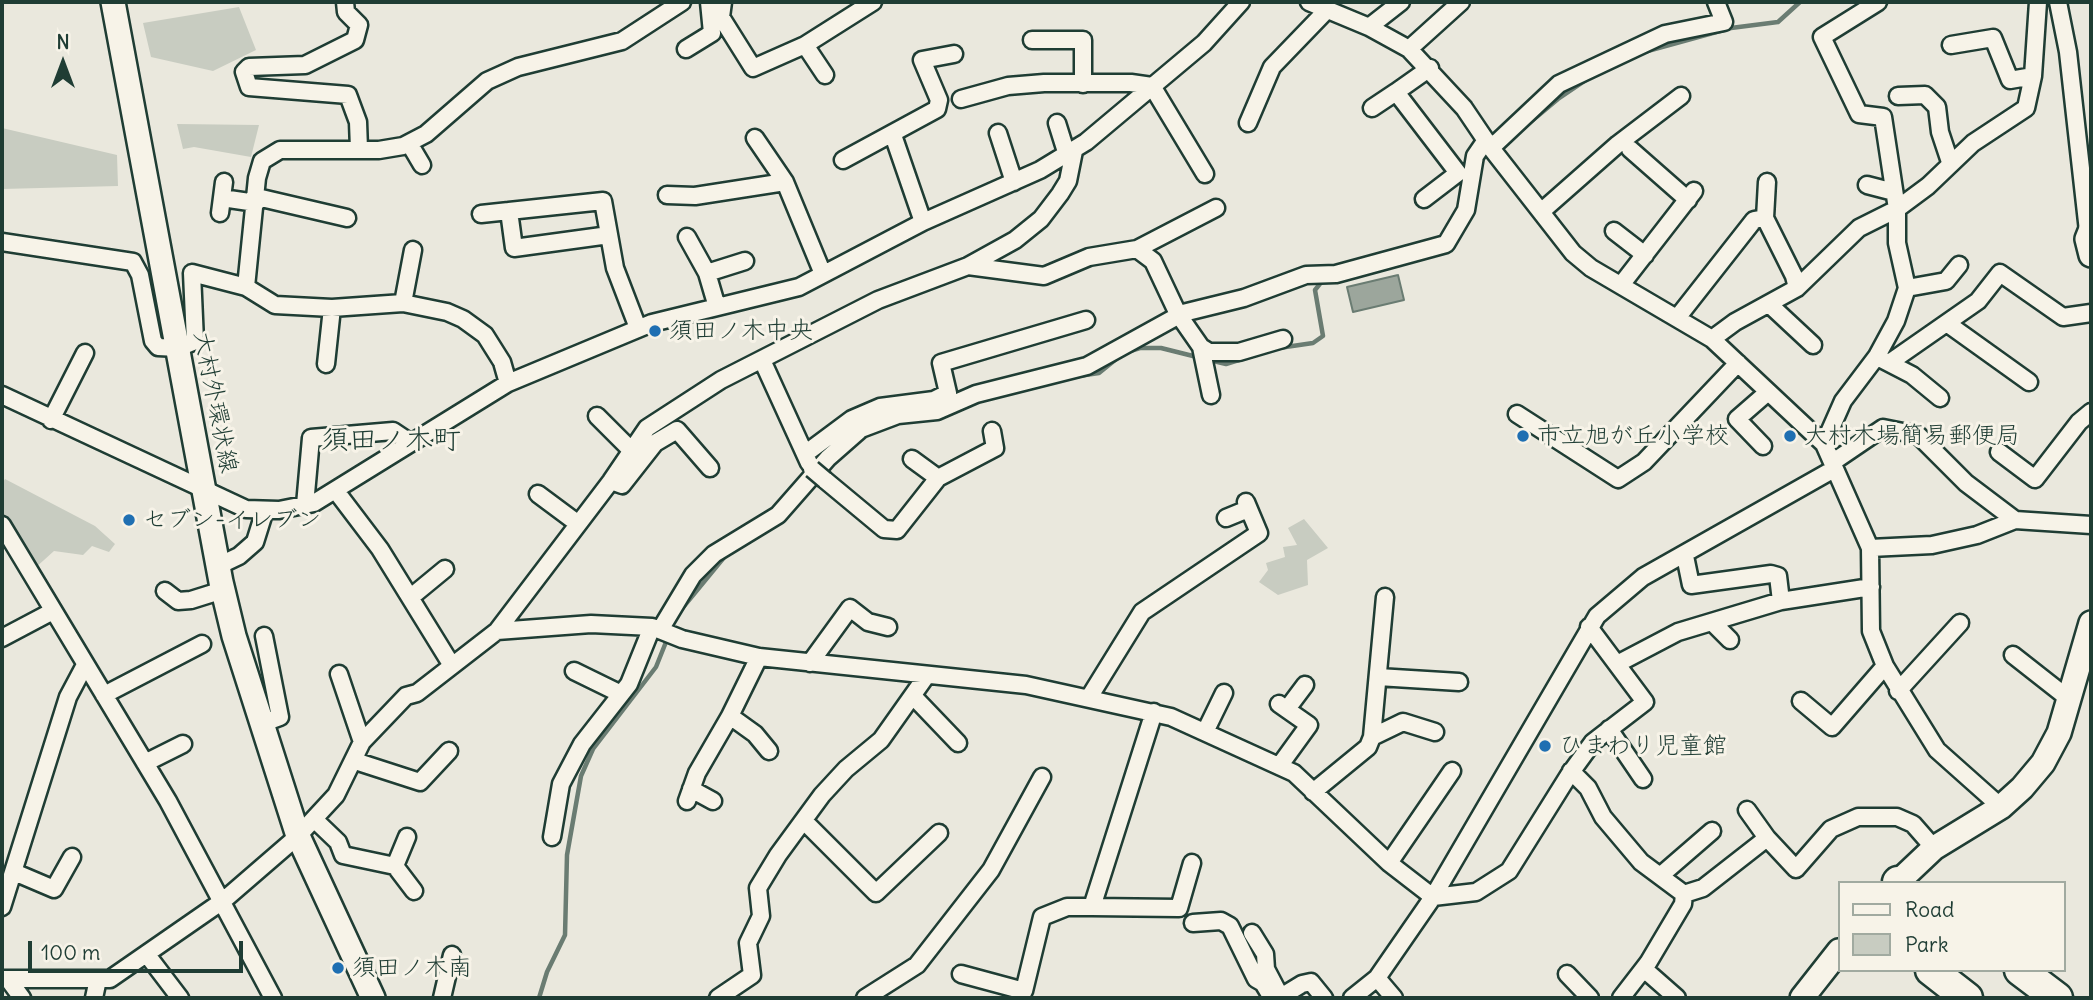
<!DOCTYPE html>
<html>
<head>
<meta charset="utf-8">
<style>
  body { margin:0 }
  #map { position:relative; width:2093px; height:1000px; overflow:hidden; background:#eae8dd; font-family:Delius,sans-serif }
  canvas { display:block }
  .frame { position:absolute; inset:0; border:4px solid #1f3d34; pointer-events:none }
  .legend { position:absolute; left:1838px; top:881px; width:228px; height:91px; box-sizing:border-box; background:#f7f3e8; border:2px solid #a1aaa0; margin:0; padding:9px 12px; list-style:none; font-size:21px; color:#1f3d34 }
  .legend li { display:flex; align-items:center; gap:14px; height:35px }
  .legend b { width:35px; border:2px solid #a1aaa0 }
  .north { position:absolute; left:28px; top:28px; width:70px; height:70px; -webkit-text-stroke:5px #f7f3e8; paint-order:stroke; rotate:0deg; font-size:19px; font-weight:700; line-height:28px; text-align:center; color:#1f3d34 }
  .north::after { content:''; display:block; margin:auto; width:24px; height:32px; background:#1f3d34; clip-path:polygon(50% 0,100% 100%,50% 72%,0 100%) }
  .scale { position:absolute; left:28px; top:941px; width:215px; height:32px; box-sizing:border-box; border:4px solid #1f3d34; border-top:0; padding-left:9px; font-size:21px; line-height:24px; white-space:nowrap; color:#1f3d34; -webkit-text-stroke:5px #f7f3e8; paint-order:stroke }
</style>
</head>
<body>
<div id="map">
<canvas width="2093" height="1000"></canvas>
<div class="frame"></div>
<ul class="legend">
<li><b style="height:9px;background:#f7f3e8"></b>Road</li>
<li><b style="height:19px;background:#c8ccc1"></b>Park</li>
</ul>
<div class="north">N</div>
<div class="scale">100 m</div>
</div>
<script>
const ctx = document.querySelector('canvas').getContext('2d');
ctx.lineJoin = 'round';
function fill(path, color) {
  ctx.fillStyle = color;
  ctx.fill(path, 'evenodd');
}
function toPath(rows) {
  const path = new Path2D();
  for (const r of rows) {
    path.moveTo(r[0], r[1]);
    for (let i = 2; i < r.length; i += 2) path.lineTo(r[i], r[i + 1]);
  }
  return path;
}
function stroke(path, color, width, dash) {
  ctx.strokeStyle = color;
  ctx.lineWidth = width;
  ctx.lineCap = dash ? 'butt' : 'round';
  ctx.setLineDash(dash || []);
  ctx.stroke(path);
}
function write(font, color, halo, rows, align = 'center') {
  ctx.font = font + ' Delius,"Klee One",sans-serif';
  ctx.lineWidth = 6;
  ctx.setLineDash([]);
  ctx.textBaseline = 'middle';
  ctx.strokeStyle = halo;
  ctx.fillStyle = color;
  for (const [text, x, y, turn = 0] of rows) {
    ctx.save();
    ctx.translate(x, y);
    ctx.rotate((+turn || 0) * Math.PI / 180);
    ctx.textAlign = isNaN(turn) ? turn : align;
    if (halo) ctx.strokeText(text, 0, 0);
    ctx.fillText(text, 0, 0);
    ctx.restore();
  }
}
fill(toPath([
  [239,7,256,50,213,71,151,57,143,23],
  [177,124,259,125,251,157,194,147,183,149],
  [2,128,117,155,118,186,2,189],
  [5,479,95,526,115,544,109,552,92,546,83,555,54,551,34,569,2,516,2,484],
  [1304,519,1328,548,1307,560,1308,585,1278,595,1259,582,1268,570,1266,563,1285,557,1283,547,1297,545,1288,528]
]), '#c8ccc1');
const water = toPath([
  [1398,275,1404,300,1353,312,1347,287,1398,275]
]);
fill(water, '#9ca69c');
stroke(water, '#6a7c72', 2);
stroke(toPath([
  [1644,52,1731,28,1778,22,1800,2],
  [1521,130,1558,99,1589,78],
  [1279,348,1313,343,1323,336,1315,290,1323,280],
  [1127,352,1140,348,1161,348,1201,358],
  [1209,360,1226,364,1258,354],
  [1065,378,1099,373,1120,356],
  [680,611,726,555],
  [539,998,547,972,565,935,567,855,581,776,593,749,656,667,668,637]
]), '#6a7c72', 4.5);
const street = toPath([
  [345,2,346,12,359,25,355,40,305,65,249,67,244,72,249,87,348,95,358,122,359,149],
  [723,2,721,17,753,68,805,45,873,2],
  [1309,2,1369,27,1409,49,1464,108,1491,148,1573,253,1591,268,1712,339,1824,444,1870,548,1932,545,1977,535,2015,520,2091,525],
  [2058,2,2068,52,2088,231],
  [1369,27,1401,2],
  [1032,40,1083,40,1083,84],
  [805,45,825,75],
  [1951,45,1993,38,2010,80,2033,76],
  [686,49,712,33,709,2],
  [1409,49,1461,2],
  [1152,86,1205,174],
  [1898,96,1925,95,1937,107,1940,132,1950,162],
  [961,99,1008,86,1044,83,1131,83,1152,86],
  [1372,108,1396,92],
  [1057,123,1067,155],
  [1248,123,1272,67,1326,11],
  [998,133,1014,182],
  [893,135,923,222],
  [755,138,785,182,823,274],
  [409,143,422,165],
  [1491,148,1559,84,1665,34,1724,22,1716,2],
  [1630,149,1688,200],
  [843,160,937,109,939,100,922,60,954,54],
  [1867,185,1894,192],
  [667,195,695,196,785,182],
  [257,197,347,218],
  [222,198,256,203],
  [1424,199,1458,173,1396,92,1430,68],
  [1542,211,1618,144,1681,96],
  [220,213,224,182],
  [481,214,509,211],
  [1765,218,1767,182],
  [1614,231,1645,255],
  [609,235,514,248,509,211,603,201,615,268,638,328],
  [687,237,707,273],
  [2,242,133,262,140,275,153,341,158,347,178,348,195,341,192,273,246,287,275,305,332,308,403,303,447,312,463,319,485,335,502,362,508,383],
  [1137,249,1216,208],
  [968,266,1044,276,1089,257,1137,249,1153,261,1178,314,1201,347,1211,395],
  [1621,285,1694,191],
  [246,287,257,178,262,161,280,150,379,150,403,146,426,134,487,81,518,67,622,41,682,2],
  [1907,288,1946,281,1959,265],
  [403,303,413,250],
  [1769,304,1813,345],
  [717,307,707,273,745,261],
  [1677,318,1754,220,1765,218,1794,276,1797,288],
  [1948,324,2029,382],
  [1712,339,1735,322,1797,288,1859,228,1897,209,1928,186,1973,143,2026,108,2033,76,2038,2],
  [1201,347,1209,352,1239,352,1283,339],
  [1881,359,1912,375,1940,398],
  [762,360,809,463],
  [1889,363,1978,301,2000,273,2063,317,2091,313],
  [326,364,332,308],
  [2,395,246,509,279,510,314,503,508,383,652,323,799,287,923,222,1040,170,1086,142,1204,43,1241,2],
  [1517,414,1618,479,1644,462,1738,363],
  [597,416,631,450],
  [51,420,85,353],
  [1824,444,1843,401,1877,356,1896,321,1907,288,1897,243,1897,209,1883,117,1859,114,1822,37,1878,2],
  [1763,446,1737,419,1768,392],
  [1999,452,2035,479,2079,422,2091,412],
  [805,454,852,419,880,407,934,400,948,393,941,363,1086,320],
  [912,459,938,478],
  [1833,462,1883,428,1918,435,1966,483,2015,520],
  [825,480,884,529,897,530,938,478,995,448,992,431],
  [611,481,622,485,655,443,677,430,710,468],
  [336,491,380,549,451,664],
  [538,494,577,523],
  [305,505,311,438,393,431,408,441],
  [1226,518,1248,509],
  [2,525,168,801,273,998],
  [1870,548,1871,631,1885,666,1937,750,2001,807],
  [1685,556,1691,585,1771,574,1778,576,1781,601,1871,587],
  [218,566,239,556,255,542,265,510],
  [165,591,178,601,191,600,223,590],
  [411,597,445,569],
  [1712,622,1730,640],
  [660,630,693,575,714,554,778,515,828,458,861,429,898,415,937,411,976,394,1087,366,1183,313,1244,298,1306,275,1336,274,1446,244,1466,210,1475,156,1486,140],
  [497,631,591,624,652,627,682,639,759,657,1026,685,1171,717,1294,773,1389,863,1433,897,1476,892,1509,871,1569,775,1593,742,1645,702,1589,627],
  [2,638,53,611],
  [2013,655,2069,699],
  [759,657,730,716,755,734,769,751],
  [810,663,850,608,868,622,888,627],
  [1617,664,1678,632,1781,601],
  [574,671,621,694],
  [339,674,362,742],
  [1378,677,1459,682],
  [1898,691,1960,623],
  [104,695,202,644],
  [913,696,958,743],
  [1090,696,1142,612,1259,533,1246,502],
  [1801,701,1832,727,1885,666],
  [1279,704,1309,725,1280,765],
  [1287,709,1305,685],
  [1154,712,1092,907,1179,908,1192,863],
  [261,724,280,717,264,636],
  [1609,729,1643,779],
  [1205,732,1224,693],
  [1372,737,1403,722,1435,732],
  [355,761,420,782,449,751],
  [145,763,183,744],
  [1571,771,1588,788,1603,817,1641,862,1684,894],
  [691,789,713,801],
  [1313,792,1368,747,1372,737,1385,597],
  [687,801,697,773,730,716],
  [1747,810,1767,838],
  [314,819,338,842,343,855,395,866,414,891],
  [804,821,876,893,939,833],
  [552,837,561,784,582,744,629,684,652,627],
  [1389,863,1452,771],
  [395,866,407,837],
  [14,872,54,889,72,857],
  [1660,876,1712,831],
  [2,907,68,697,85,665],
  [1193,923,1221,921,1230,926,1256,979,1263,983,1272,998],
  [1252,933,1265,954,1266,969,1277,990],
  [148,956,180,998],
  [1644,969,1677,998],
  [961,974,1024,991,1042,917,1067,907,1092,907],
  [1567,974,1590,998],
  [1377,978,1394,998],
  [2,979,110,979,224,900,298,836,336,795,362,742,406,696,417,693,497,631,611,481,647,428,721,380,878,300,968,266,1015,240,1041,219,1060,194,1068,181,1074,151],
  [8,979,22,998],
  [94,998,98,979],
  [442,998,452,955],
  [718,998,752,975,748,943,761,916,758,888,778,855,822,795,846,769,881,740,927,675],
  [865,998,917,965,991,870,1042,777],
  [1279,998,1302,984,1311,982,1324,998],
  [1352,998,1377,978,1433,897,1597,616,1643,577,1834,469],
  [1621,998,1648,963,1683,904,1684,894,1703,888,1767,838,1796,869,1831,829,1858,817,1897,817,1913,824,1934,848]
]);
const secondary = toPath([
  [113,2,221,582,234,636,298,836,373,998],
  [2091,229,2087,239,2091,255],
  [1897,883,1934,848,2001,807,2022,788,2043,763,2059,733,2091,623],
  [1802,998,1839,951]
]);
const highway = toPath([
  [1898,882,1899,883],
  [1931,970,1967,998],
  [2020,970,2057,998]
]);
stroke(street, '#1f3d34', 21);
stroke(secondary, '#1f3d34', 28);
stroke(highway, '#1f3d34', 35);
stroke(street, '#f7f3e8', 16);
stroke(secondary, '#f7f3e8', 23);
stroke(highway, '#f7f3e8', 30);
const streetBridge = toPath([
  [812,469,825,480]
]);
stroke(streetBridge, '#1f3d34', 21, []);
stroke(streetBridge, '#f7f3e8', 16);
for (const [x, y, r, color] of [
  [655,331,7,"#1f6fb2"],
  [1523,436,7,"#1f6fb2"],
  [1790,436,7,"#1f6fb2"],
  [129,520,7,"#1f6fb2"],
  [1545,746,7,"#1f6fb2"],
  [338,968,7,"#1f6fb2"]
]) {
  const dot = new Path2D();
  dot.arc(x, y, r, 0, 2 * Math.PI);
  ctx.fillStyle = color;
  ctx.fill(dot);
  stroke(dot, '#f7f3e8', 2.5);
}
write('24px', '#1f3d34', '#f7f3e8', [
  ["須田ノ木中央",669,331],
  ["市立旭が丘小学校",1537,436],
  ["大村木場簡易郵便局",1804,436],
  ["セブン-イレブン",143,520],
  ["ひまわり児童館",1559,746],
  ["須田ノ木南",352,968]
], 'left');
write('24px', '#1f3d34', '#f7f3e8', [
  ["大村外環状線",215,402,79]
]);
write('28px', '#1f3d34', '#f7f3e8', [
  ["須田ノ木町",391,441]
]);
</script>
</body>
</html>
